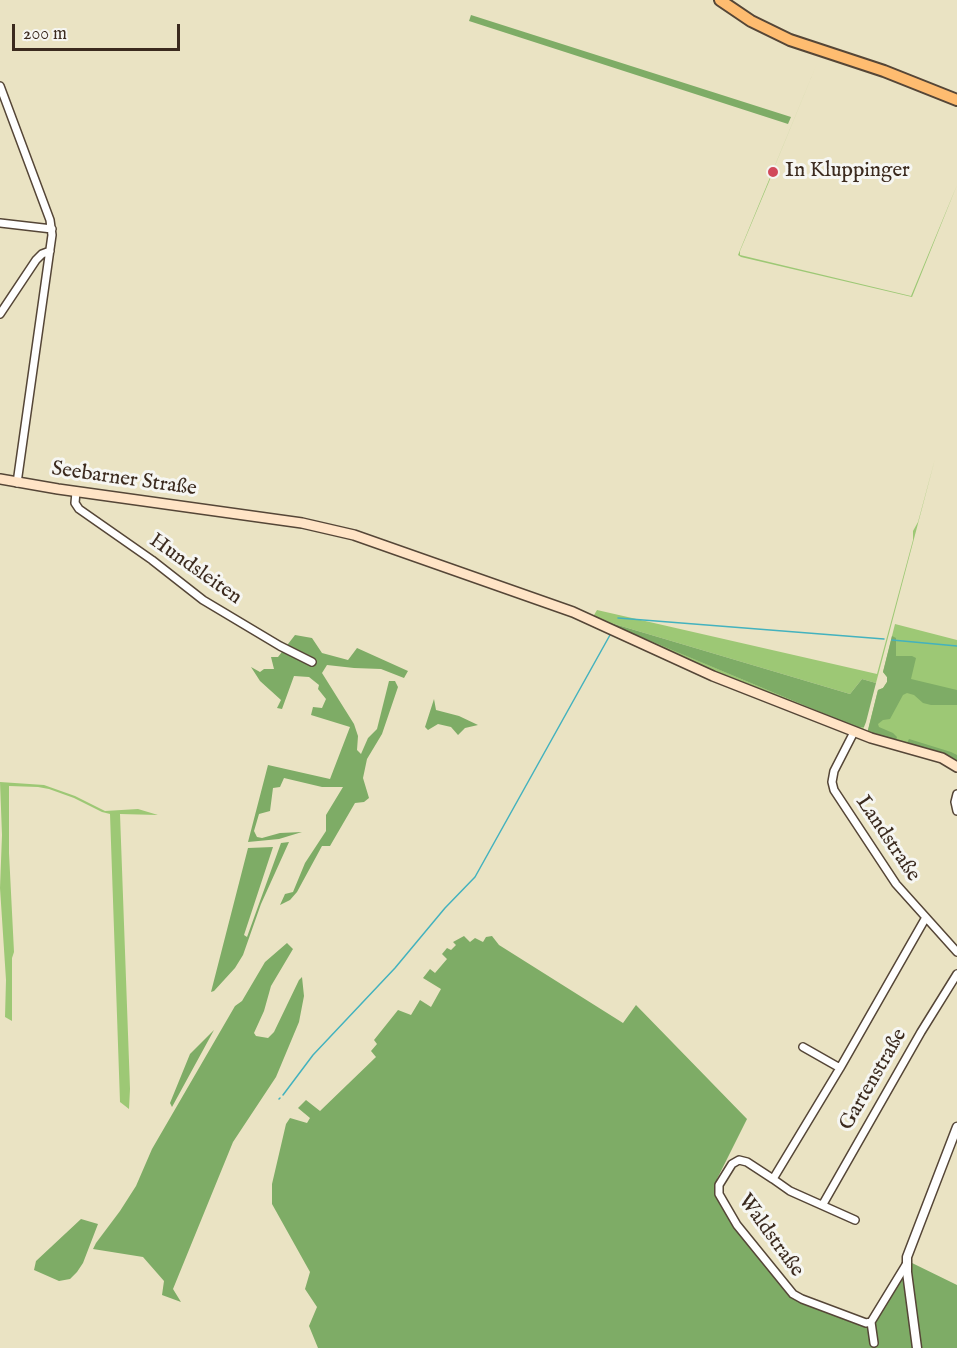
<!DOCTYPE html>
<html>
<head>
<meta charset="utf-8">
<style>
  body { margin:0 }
  #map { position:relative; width:957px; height:1348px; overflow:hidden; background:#eae3c3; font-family:"IM FELL English",serif }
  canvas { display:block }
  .scale { position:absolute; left:12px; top:24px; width:168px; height:27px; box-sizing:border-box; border:3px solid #3b2a1e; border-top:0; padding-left:8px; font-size:18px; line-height:21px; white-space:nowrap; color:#3b2a1e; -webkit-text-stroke:4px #f6f6f2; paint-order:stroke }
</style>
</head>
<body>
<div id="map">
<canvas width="957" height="1348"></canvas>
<div class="scale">200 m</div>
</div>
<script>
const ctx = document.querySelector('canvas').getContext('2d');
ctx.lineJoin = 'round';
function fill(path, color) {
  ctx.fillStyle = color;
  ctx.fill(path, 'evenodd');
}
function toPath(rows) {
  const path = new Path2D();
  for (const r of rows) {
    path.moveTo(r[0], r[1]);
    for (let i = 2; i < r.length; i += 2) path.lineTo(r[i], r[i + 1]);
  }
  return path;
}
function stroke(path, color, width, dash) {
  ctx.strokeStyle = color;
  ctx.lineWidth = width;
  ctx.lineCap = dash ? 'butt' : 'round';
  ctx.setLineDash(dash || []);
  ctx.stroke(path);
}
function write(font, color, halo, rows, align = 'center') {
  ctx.font = font + ' "IM FELL English",serif';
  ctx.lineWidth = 6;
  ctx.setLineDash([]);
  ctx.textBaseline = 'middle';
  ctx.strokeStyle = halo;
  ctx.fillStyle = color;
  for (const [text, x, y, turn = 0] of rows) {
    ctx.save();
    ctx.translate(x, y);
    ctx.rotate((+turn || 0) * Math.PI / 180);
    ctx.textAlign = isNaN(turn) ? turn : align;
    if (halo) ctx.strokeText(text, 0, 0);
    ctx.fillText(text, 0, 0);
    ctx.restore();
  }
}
fill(toPath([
  [818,61,774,168,775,173,771,177,740,251,740,255,911,296,957,185,912,297,741,257,738,255],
  [935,459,876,683,862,679,850,694,611,623,611,624,858,728,864,727,863,730,705,669,597,619,594,615,597,610,877,674,913,540,913,531,918,522],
  [895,624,957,640,957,763,867,734,878,690,883,688,887,682,887,677,883,672],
  [0,782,44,785,75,796,105,811,138,809,158,815,120,814,130,1089,129,1109,120,1102,110,814,102,812,74,798,49,789,38,787,9,786,9,853,14,952,12,958,12,1021,5,1017,6,980,0,888,2,835]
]), '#9dc875');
fill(toPath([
  [471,15,791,117,788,124,469,21],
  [611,623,850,694,862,679,876,683,866,722,864,727,858,728,610,624],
  [295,635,312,638,322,653,348,660,357,648,408,671,404,678,381,669,354,668,327,665,322,673,354,724,358,736,357,750,361,754,368,738,377,729,389,681,395,681,398,687,382,734,367,759,363,778,369,798,364,802,355,803,330,846,322,846,297,892,290,900,280,905,285,894,293,892,305,863,326,831,326,815,343,787,322,787,284,778,280,787,273,788,270,811,259,814,254,831,257,837,262,838,280,833,302,832,279,839,248,842,268,765,330,779,350,727,311,715,313,707,322,708,326,699,318,689,319,685,309,677,294,676,282,709,277,708,281,700,260,681,251,667,260,672,264,669,274,669,271,657,278,657],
  [892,636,896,638,896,656,912,656,916,658,911,679,957,690,957,705,931,705,923,703,914,695,907,693,903,695,890,719,883,720,878,724,879,727,893,733,897,737,896,741,867,734,878,690,883,688,887,682,887,677,883,672],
  [434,699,436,710,459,716,478,725,465,728,458,735,451,727,438,724,428,730,425,727],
  [909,739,951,752,957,755,957,763,906,745],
  [289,842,261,904,243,955,235,968,214,991,211,992,248,848,273,847,244,935,247,937,281,843],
  [464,936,470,942,475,938,483,942,486,937,492,936,499,945,623,1023,636,1005,747,1119,717,1179,717,1196,794,1298,871,1327,910,1262,957,1285,957,1348,318,1348,309,1326,317,1307,305,1289,310,1272,272,1204,272,1184,286,1124,290,1118,307,1123,310,1118,298,1108,306,1100,320,1111,376,1057,371,1051,377,1044,374,1040,398,1010,411,1015,420,1000,431,1007,441,989,423,978,430,969,435,973,447,959,442,954,447,948,451,950,456,945,453,942],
  [287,943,293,949,271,986,264,1011,254,1033,256,1036,268,1038,274,1032,299,980,302,977,304,996,299,1022,276,1077,233,1142,173,1289,181,1302,162,1295,164,1281,143,1257,93,1249,96,1243,120,1211,136,1186,152,1149,235,1006,242,1001,265,962],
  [214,1030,172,1107,170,1103,190,1054],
  [81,1219,98,1224,83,1263,77,1272,70,1279,59,1281,34,1270,36,1261]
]), '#7eac66');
stroke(toPath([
  [618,618,884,639],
  [892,640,957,646],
  [283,1095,313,1055,395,968,445,908,475,877,610,635],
  [279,1099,280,1098]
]), '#43b2be', 1.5);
const minor = toPath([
  [0,86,50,220,52,235,17,483],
  [0,223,52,229],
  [0,314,36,260,42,254,50,251],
  [76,492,75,503,79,509,152,560,203,600,280,646,312,662],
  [854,732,834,771,832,782,834,790,896,884,957,952],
  [957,794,955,802,957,811],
  [803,1047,840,1068],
  [773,1179,790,1191,855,1220],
  [823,1204,921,1032,957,974],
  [871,1322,866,1323,802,1299,793,1294,737,1225,719,1194,719,1185,732,1164,739,1160,747,1162,773,1179,840,1068,925,919],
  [874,1343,871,1322,907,1263]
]);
const tertiary = toPath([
  [917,1348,907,1272,907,1257,957,1127]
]);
const secondary = toPath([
  [0,479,58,489,302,523,354,535,573,612,713,676,871,738,942,758,957,767]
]);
const primary = toPath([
  [720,0,751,21,790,40,884,71,957,100]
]);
stroke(minor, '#554637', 10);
stroke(tertiary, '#554637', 11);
stroke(secondary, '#554637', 12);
stroke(primary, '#554637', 14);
stroke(minor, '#fff', 7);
stroke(tertiary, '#fff', 8);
stroke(secondary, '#ffe4c6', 9);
stroke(primary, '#febc70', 10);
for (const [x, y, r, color] of [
  [773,172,6,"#d1495b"]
]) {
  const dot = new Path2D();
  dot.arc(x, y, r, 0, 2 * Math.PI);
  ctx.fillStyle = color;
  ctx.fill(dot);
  stroke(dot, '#f6f6f2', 2);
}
write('21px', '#3b2a1e', '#f6f6f2', [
  ["In Kluppinger",785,172]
], 'left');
write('21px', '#3b2a1e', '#f6f6f2', [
  ["Seebarner Straße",124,480,8],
  ["Hundsleiten",195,570,35],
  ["Landstraße",887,839,56],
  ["Gartenstraße",874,1080,-60],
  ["Waldstraße",770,1236,54]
]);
</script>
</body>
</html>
